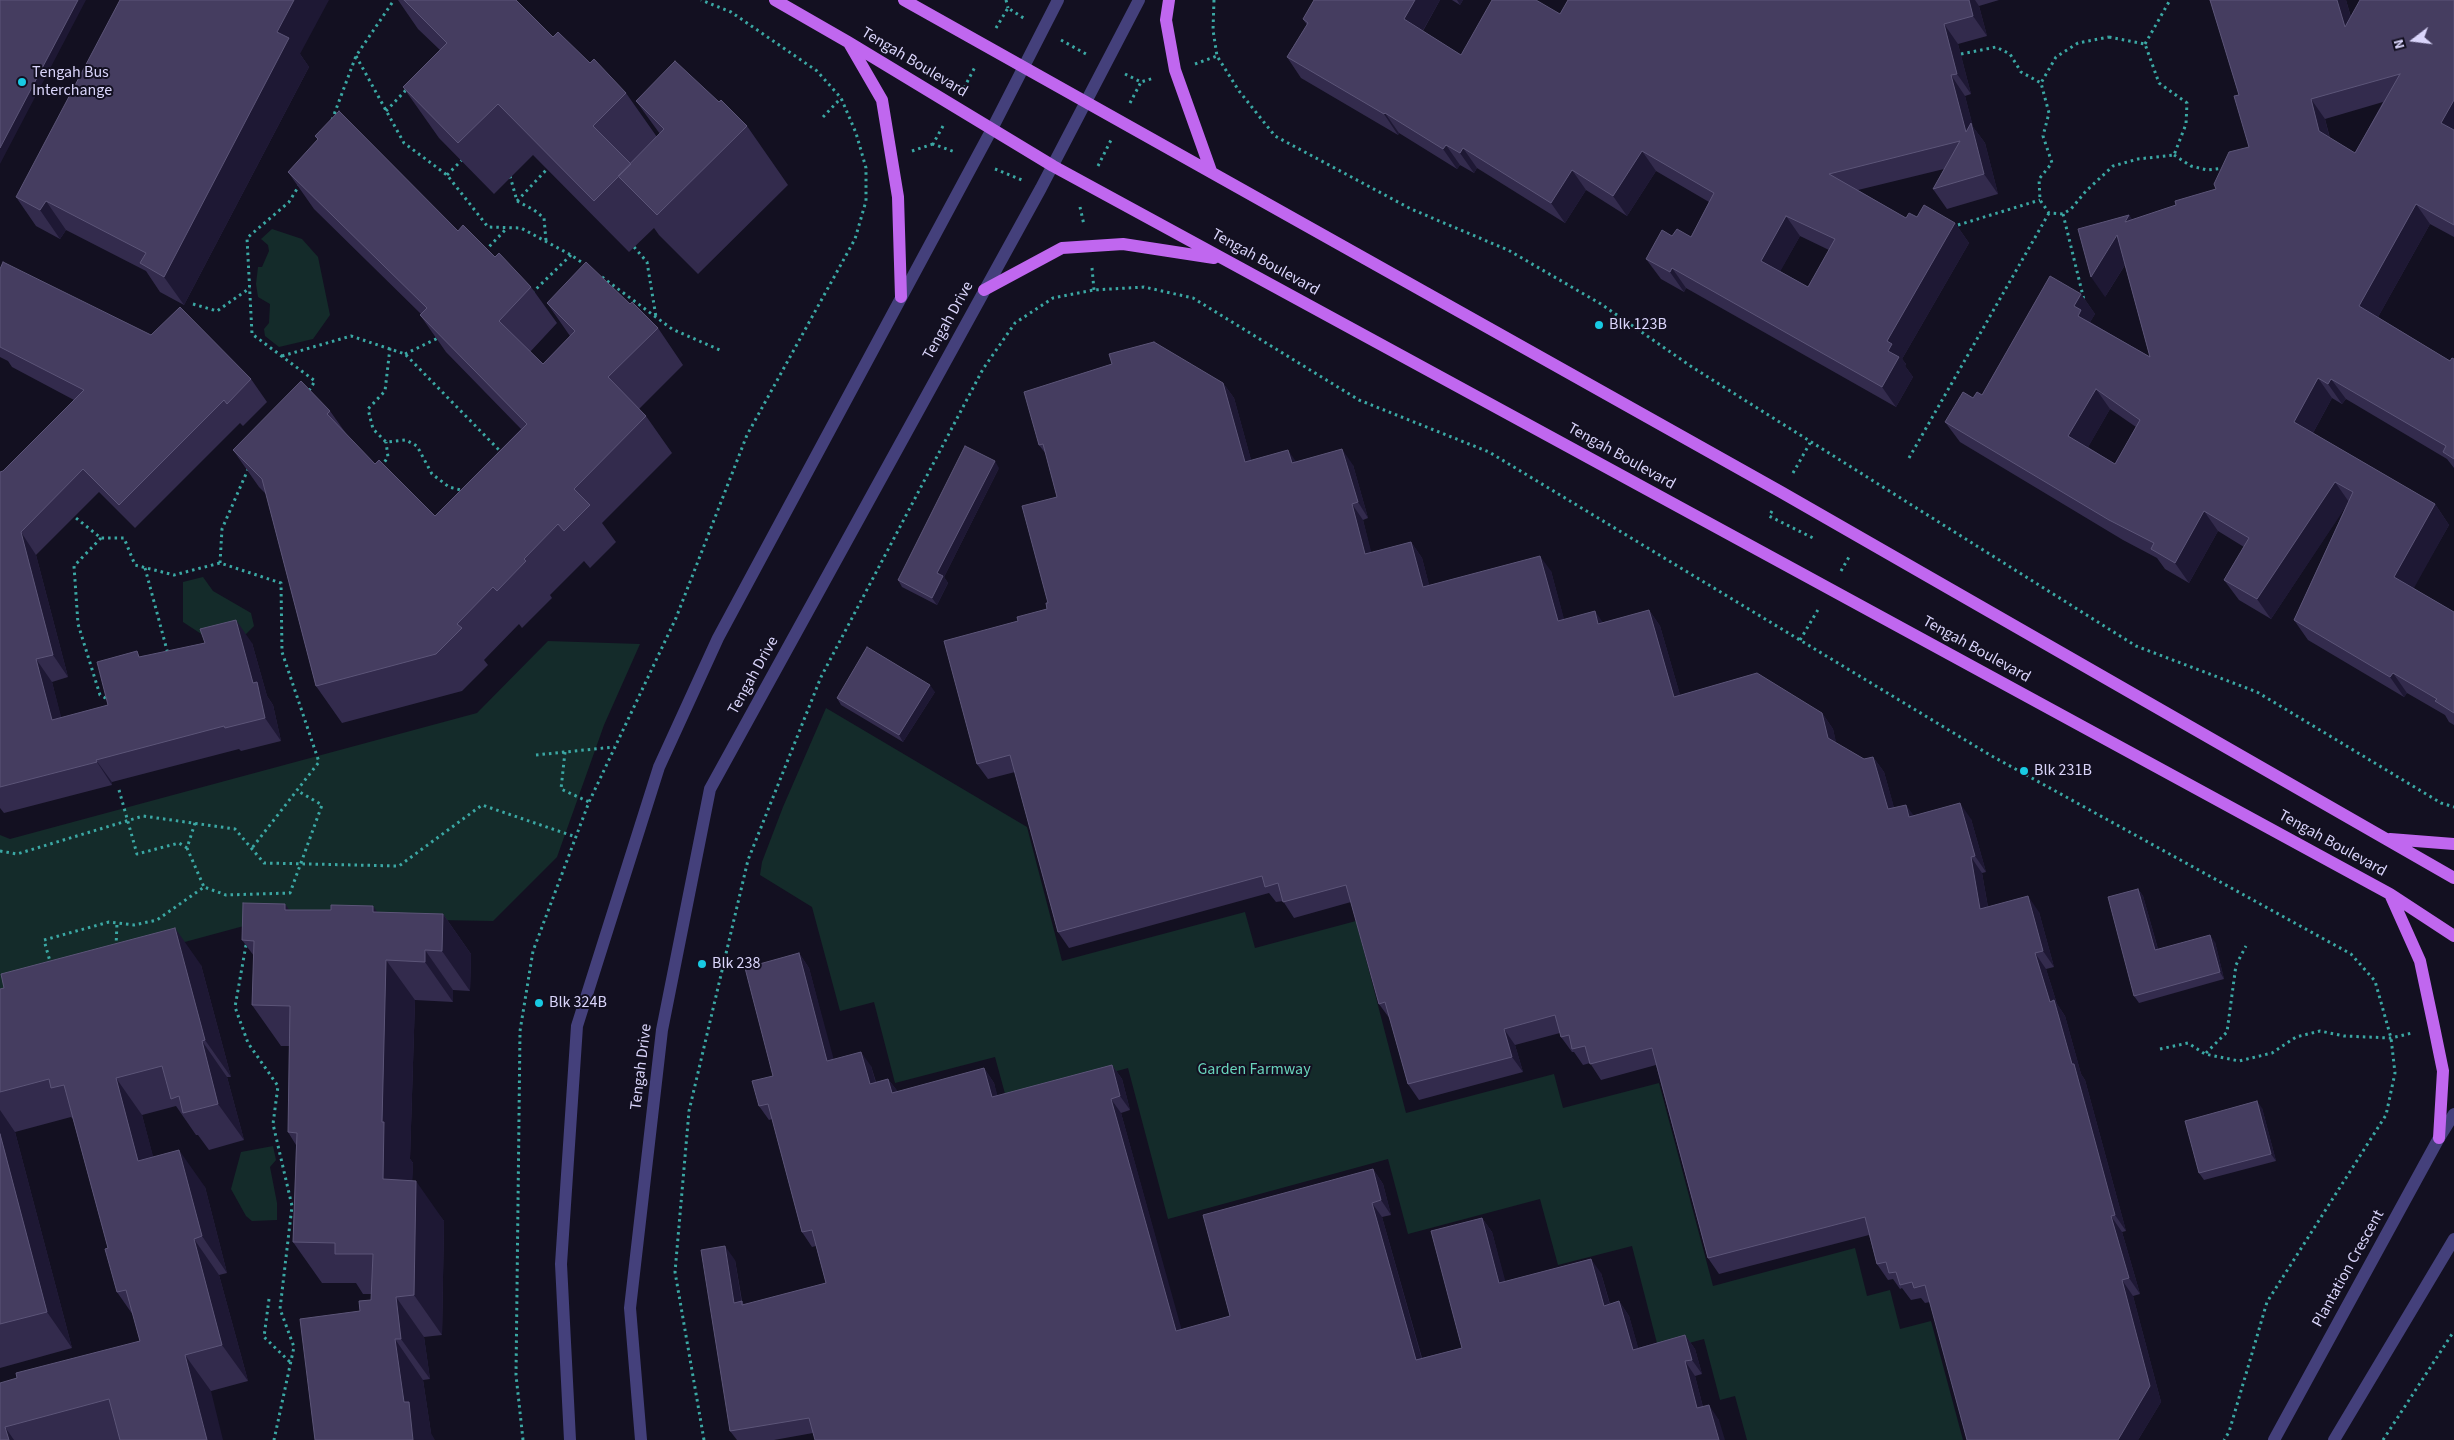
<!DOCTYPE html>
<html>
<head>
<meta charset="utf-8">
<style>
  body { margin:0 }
  #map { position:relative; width:2454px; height:1440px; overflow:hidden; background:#131021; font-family:"Source Sans 3",sans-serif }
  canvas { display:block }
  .north { position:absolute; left:2389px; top:15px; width:50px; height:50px; -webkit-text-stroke:4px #131021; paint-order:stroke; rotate:255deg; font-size:14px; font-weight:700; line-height:20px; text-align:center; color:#dad5fb }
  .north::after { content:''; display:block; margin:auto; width:18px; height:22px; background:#dad5fb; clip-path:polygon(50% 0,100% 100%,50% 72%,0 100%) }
</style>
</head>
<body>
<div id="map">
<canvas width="2454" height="1440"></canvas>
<div class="north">N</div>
</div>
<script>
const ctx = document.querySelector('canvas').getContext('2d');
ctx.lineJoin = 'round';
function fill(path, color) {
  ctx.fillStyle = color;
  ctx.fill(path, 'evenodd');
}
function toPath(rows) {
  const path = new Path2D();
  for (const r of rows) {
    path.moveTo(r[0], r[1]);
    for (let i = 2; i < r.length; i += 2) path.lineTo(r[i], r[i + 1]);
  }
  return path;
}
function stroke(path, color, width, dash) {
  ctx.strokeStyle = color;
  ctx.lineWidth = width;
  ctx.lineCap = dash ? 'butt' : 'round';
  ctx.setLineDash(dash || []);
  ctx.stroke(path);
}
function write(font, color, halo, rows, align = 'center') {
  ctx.font = font + ' "Source Sans 3",sans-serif';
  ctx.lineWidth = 4;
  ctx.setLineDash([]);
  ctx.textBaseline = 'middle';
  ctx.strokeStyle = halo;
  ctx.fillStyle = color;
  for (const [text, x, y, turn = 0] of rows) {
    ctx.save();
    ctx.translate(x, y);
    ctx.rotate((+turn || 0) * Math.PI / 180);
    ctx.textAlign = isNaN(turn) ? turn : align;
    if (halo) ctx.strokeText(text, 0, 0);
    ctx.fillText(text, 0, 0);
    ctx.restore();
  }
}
fill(toPath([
  [272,229,302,239,318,257,330,315,313,339,279,347,265,336,264,329,269,323,270,304,258,297,256,284,258,267,262,267,269,251,268,245,261,239],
  [203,577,213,591,251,613,254,626,245,635,215,643,183,622,183,582],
  [548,641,640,644,604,725,557,857,493,921,277,917,0,992,0,835,10,839,477,713],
  [826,708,1027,827,1062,961,1245,912,1255,948,1356,921,1406,1113,1554,1074,1563,1108,1659,1083,1713,1286,1855,1248,1867,1296,1890,1290,1900,1329,1931,1321,1963,1440,1747,1440,1735,1396,1720,1400,1704,1339,1659,1351,1632,1246,1558,1265,1540,1199,1408,1234,1388,1159,1168,1219,1128,1068,1007,1101,995,1057,895,1083,874,1002,840,1011,812,907,760,875,762,862,783,807],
  [273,1146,276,1160,270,1167,277,1203,277,1220,252,1221,246,1216,231,1189,241,1152]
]), '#142b2a');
stroke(toPath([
  [1006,0,1008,8],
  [1214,0,1213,30,1217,56,1239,91,1275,136,1411,209,1508,250,1601,304,1692,367,2136,646,2257,692,2441,803,2454,807],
  [996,28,1008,8,1025,19],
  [2109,37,2145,44,2159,83,2187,103,2186,124,2174,155,2138,159,2113,166,2086,191,2071,209,2063,214,2049,213,2040,200,2039,179,2052,163,2043,136,2049,113,2041,83,2056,57,2078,43,2109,37],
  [1061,40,1086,54],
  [2145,44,2170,0],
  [1961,54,1996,47,2010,54,2021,72,2041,83],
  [356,56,404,143,447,175,488,227,521,228,571,255,587,266],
  [1195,64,1217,56],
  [1125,74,1141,82,1154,78],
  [964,88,976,65],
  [1130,103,1141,82],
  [386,111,407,89],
  [823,117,841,98],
  [332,120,356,56,394,0],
  [943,126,933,144,955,152],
  [912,151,933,144],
  [2174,155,2191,166,2207,170,2224,168],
  [1098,166,1111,140],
  [995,169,1022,180],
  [447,175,464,158],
  [510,176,517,201,534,210,544,218,546,241],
  [300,184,289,202,247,238,252,334,315,381,308,392],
  [517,201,549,167],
  [1080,207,1084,225],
  [2063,214,2084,300],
  [1958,225,2040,200],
  [634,247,647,262,656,317],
  [485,251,507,228],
  [1092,268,1094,290],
  [602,277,672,329,722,351],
  [532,293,571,255],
  [193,304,217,311,250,288],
  [390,348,385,391,368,409,373,429,386,442,406,440,417,446,432,474,449,487,465,491],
  [405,354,438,338],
  [282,356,351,336,405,354,501,452],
  [1909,458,2049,213],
  [381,467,388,457,386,442],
  [1793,473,1810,443],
  [1772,511,1769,516,1815,539],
  [71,514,101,538,124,538,135,565,174,575,220,563,281,583,282,652,319,762,252,848],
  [101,538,74,566,78,624,100,695,109,700],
  [220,563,222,529,249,467],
  [145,568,168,654],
  [1841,571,1849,557],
  [1800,640,1819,608],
  [565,752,561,789,589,802],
  [536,755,614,747],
  [119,790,137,854,179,843,187,848],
  [195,823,187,848,204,887],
  [0,851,17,854,143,816,235,829,264,863,399,866,482,805,576,837],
  [246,945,235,1007,248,1043,278,1086,273,1124,292,1206,280,1309,294,1347,274,1440],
  [116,947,117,923],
  [51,965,44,940,109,922,134,925,157,920,204,887,226,895,290,893,322,805,298,791],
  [2160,1049,2188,1043,2205,1054,2239,1061,2272,1053,2296,1037,2320,1031,2344,1036,2391,1038,2412,1033],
  [2206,1053,2227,1032,2236,965,2246,946],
  [269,1299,264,1337,290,1362],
  [523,1440,516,1375,520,1031,533,951,589,802,676,618,747,435,855,239,866,201,866,168,856,133,841,98,817,71,731,12,701,0],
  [704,1440,675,1272,689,1111,748,860,821,677,983,369,1015,323,1053,298,1094,290,1144,287,1193,298,1359,400,1489,452,1990,755,2351,954,2375,981,2391,1038,2395,1073,2386,1115,2267,1302,2229,1432,2224,1440],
  [2383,1440,2454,1331]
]), '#3ba8a4', 3, [2.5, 4]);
stroke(toPath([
  [570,1440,561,1264,577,1026,659,767,718,638,992,129,1058,0],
  [641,1440,630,1308,662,1030,710,789,1041,188,1139,0],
  [2274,1440,2439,1138,2454,1114],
  [2334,1440,2454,1239]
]), '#44407b', 12);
stroke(toPath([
  [775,0,848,42,1053,166,2390,894,2454,936],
  [904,0,1781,492,2454,878],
  [1169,0,1166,20,1175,70,1211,171],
  [849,43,882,100,898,197,901,297],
  [984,290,1062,248,1123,244,1214,258],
  [2390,839,2454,844],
  [2390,894,2420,961,2434,1027,2443,1071,2439,1138]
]), '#c067ef', 12);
fill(toPath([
  [398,0,516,0,553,37,590,63,626,93,657,137,660,134,636,101,719,102,747,126,788,185,698,274,659,235,654,228,629,252,533,155,494,194,439,138,403,87,440,50,418,29],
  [1440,0,1423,31,1461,55,1560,14,1568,0,1999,0,1979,6,1987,36,1958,44,1971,94,1965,96,1973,127,1985,143,1998,194,1947,209,1933,189,1944,169,1858,190,1906,218,1917,217,1955,223,1969,243,1902,359,1906,364,1905,366,1913,377,1896,407,1686,288,1684,292,1661,279,1646,259,1672,236,1691,237,1709,202,1656,171,1627,216,1586,190,1565,223,1477,168,1474,173,1460,165,1457,169,1399,133,1398,135,1301,78,1287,57,1307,25,1303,19],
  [1800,236,1829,250,1808,287,1780,271],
  [1452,0,1463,0,1460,5],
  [2210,0,2346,0,2351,17,2454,0,2454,237,2430,224,2378,317,2450,361,2454,359,2454,468,2447,459,2346,399,2342,404,2332,398,2313,433,2435,504,2449,525,2413,588,2454,612,2454,725,2449,722,2445,715,2407,693,2404,697,2308,640,2294,620,2347,504,2271,619,2239,600,2224,580,2244,547,2218,531,2189,583,2165,569,2157,558,2123,540,1960,442,1945,422,1973,398,1982,395,2081,294,2095,314,2090,322,2150,357,2125,265,2105,297,2129,215,2132,220,2176,205,2216,189,2249,147,2239,95],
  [2383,102,2355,153,2330,138,2325,119],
  [2110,409,2136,427,2115,464,2088,447],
  [300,54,309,67,184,305,160,292,146,271,66,230,60,239,36,226,16,197],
  [315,136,458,231,495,257,531,287,557,323,530,352,543,364,570,336,547,303,630,304,658,328,683,365,639,409,646,416,672,453,602,523,616,542,590,568,584,561,550,595,552,598,522,628,519,624,484,660,488,665,462,691,342,723,316,686,266,494,259,487,233,450,330,411,350,439,375,464,435,516,521,429,446,352,420,315,421,314,314,209,288,172,318,140],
  [0,269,251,379,267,402,243,426,240,423,135,528,99,492,36,555,68,677,52,682,61,718,108,705,141,656,252,643,267,696,273,705,281,741,241,751,239,749,112,782,112,785,4,813,0,808,0,472,3,471,74,400,12,367,8,361,0,357],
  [1223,383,1234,398,1251,460,1353,465,1368,518,1363,520,1371,553,1411,542,1422,558,1429,585,1551,571,1564,620,1603,623,1649,610,1660,626,1680,695,1822,713,1833,729,1836,743,1864,759,1873,757,1884,772,1894,808,1914,816,1971,819,1986,872,1982,873,1988,907,2039,912,2054,967,2046,969,2057,1004,2065,1016,2081,1074,2085,1080,2126,1231,2122,1232,2140,1294,2133,1296,2161,1402,2138,1440,1967,1440,1930,1302,1925,1303,1921,1298,1911,1300,1902,1288,1900,1289,1893,1279,1888,1280,1877,1264,1869,1235,1719,1274,1708,1258,1656,1065,1601,1080,1590,1063,1583,1065,1574,1052,1572,1052,1561,1037,1560,1033,1515,1045,1523,1072,1419,1100,1408,1084,1390,1019,1379,1004,1351,902,1294,918,1283,901,1276,902,1269,893,1069,948,1058,932,1015,772,988,779,977,764,1018,621,1047,609,1057,497,1046,454,1039,445],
  [999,468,944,577,948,583,937,605,902,587,898,580],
  [935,692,903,742,841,705,837,698],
  [2138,889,2143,896,2158,949,2215,942,2224,979,2139,1003,2134,996],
  [290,910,443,914,471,954,470,991,453,990,453,1002,415,1000,410,1159,413,1163,412,1181,444,1221,442,1335,424,1337,430,1379,423,1380,431,1433,315,1440,360,1311,371,1300,372,1294,363,1294,356,1283,322,1283,293,1242,296,1145,288,1132,289,1046,281,1046,252,1005,254,956,242,940],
  [799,953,809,968,833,1060,871,1066,876,1082,888,1079,898,1092,984,1068,994,1083,997,1096,1112,1065,1122,1079,1130,1110,1121,1113,1181,1330,1230,1316,1373,1169,1383,1184,1391,1215,1382,1217,1422,1358,1462,1348,1482,1218,1492,1232,1505,1282,1601,1273,1610,1304,1619,1301,1629,1316,1638,1348,1685,1335,1695,1349,1702,1374,1695,1376,1703,1407,1719,1420,813,1433,774,1440,737,1440,730,1431,735,1260,742,1301,744,1305,826,1283,816,1246,812,1247,802,1232,772,1119,769,1120,759,1106,773,1076],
  [201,965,231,1077,227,1077,244,1140,209,1150,198,1135,196,1135,176,1106,142,1115,153,1157,205,1187,227,1273,219,1275,248,1381,211,1391,120,1440,0,1440,17,1378,140,1341,133,1315,117,1292,108,1248,73,1119,71,1117,15,1132,72,1348,0,1368,0,989],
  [2262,1108,2276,1161,2204,1180,2199,1173]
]), '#332b4d');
fill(toPath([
  [78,0,86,0,0,164,0,148],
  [294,0,329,0,300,54,309,67,184,305,164,277,277,32],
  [1415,0,1440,0,1418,39,1404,19],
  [1457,0,1463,0,1460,5],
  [1969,0,1975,0,1979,6,1987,36,1973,16],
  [2337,0,2346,0,2359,47,2345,27],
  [1944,24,1958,44,1971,94,1957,74],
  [1951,75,1965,96,1973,127,1985,143,1998,194,1984,174,1966,132],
  [2311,99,2325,119,2333,152,2319,131],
  [2454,100,2454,142,2441,123],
  [1385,113,1399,133,1398,135,1384,114],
  [1446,145,1460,165,1457,169,1443,149],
  [1463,148,1477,168,1474,173,1460,153],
  [1642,151,1656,171,1627,216,1613,196],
  [1572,170,1586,190,1565,223,1551,203],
  [46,201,66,230,60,239,40,210],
  [2416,204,2430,224,2373,326,2359,306],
  [2129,215,2143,235,2125,222],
  [1786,216,1800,236,1775,281,1761,261],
  [1955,223,1969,243,1902,359,1906,364,1905,366,1913,377,1896,407,1882,387,1888,351,1887,341],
  [2117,235,2131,255,2105,297,2091,277],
  [1672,268,1686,288,1684,292,1670,272],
  [2081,294,2095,314,2090,322,2078,316,2074,306],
  [2318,378,2332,398,2308,442,2294,422],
  [2331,379,2346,399,2342,404,2328,384],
  [1223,383,1234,398,1256,478,1245,462],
  [2096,389,2110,409,2083,456,2068,436],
  [1342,449,1353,465,1368,518,1358,502],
  [1288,450,1299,466,1292,463],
  [995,461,999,468,944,577,948,583,937,605,932,598,937,573],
  [2335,482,2349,502,2271,619,2257,599],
  [1352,504,1363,520,1376,570,1365,554],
  [2435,504,2449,525,2409,597,2394,577],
  [2204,511,2218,531,2189,583,2175,563],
  [21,532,36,555,68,677,53,655],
  [1411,542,1422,558,1434,603,1423,587],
  [1540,556,1551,571,1569,637,1558,621],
  [1649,610,1660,626,1685,712,1674,697],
  [1595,611,1606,627,1598,624],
  [236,620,252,643,267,696,273,705,281,741,265,718,253,683],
  [36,659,52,682,68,743,52,720],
  [2393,673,2407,693,2404,697,2390,677],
  [930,685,935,692,903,742,899,735],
  [1822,713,1833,729,1839,754,1828,738],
  [1873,757,1884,772,1899,825,1888,809],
  [96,760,112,782,112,785,97,762],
  [1960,803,1971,819,1986,872,1975,856],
  [1906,805,1917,820,1909,817],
  [1971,857,1982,873,1991,925,1980,909],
  [2138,889,2143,896,2160,957,2155,950],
  [2028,896,2039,912,2054,967,2043,951],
  [285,904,314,944,285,910],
  [373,906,401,946,373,912],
  [443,914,471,954,470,991,442,951],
  [175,928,201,965,231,1077,205,1040],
  [2210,935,2215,942,2224,979,2220,972],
  [425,950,453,990,453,1002,425,962],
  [799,953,809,968,838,1075,827,1061],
  [2035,953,2046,969,2057,1004,2065,1016,2081,1074,2085,1080,2126,1231,2115,1215,2072,1064,2050,1002],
  [386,960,415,1000,410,1159,413,1163,411,1220,383,1179,382,1122],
  [1504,1029,1515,1045,1523,1072,1512,1057],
  [202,1041,227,1077,244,1140,218,1104],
  [861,1052,871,1066,880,1098,870,1084],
  [1112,1065,1122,1079,1130,1110,1120,1096],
  [984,1068,994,1083,1002,1111,992,1097],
  [116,1078,142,1115,164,1197,138,1161],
  [888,1079,899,1093,892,1093],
  [1111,1099,1121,1113,1186,1345,1176,1331],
  [2257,1101,2262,1108,2276,1161,2271,1154],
  [0,1110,15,1132,72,1348,47,1312,0,1134],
  [179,1150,205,1187,227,1273,202,1236],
  [1373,1169,1383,1184,1391,1215,1381,1200],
  [416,1181,444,1221,442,1335,414,1295],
  [1372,1203,1382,1217,1426,1374,1416,1360],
  [2111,1216,2122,1232,2140,1294,2129,1278],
  [1482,1218,1492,1232,1510,1298,1499,1283],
  [194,1239,219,1275,248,1381,222,1345],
  [725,1246,735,1260,744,1317,734,1303],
  [1591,1259,1601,1273,1614,1320,1604,1306],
  [2122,1280,2133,1296,2161,1402,2138,1440,2118,1440],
  [396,1297,424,1337,430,1379,401,1339],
  [1619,1301,1629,1316,1643,1364,1633,1350],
  [1685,1335,1695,1349,1702,1374,1692,1360],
  [395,1339,423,1380,431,1433,435,1440,413,1440,404,1402],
  [185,1355,211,1391,223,1440,207,1440],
  [1685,1361,1695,1376,1707,1423,1697,1408],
  [1709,1405,1719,1420,1725,1440,1719,1440],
  [5,1427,14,1440,9,1440]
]), '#1e1834');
const building = toPath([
  [0,0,78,0,0,148,0,0],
  [120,0,294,0,277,32,289,38,164,277,140,263,146,253,46,201,40,210,16,197,120,0],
  [404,0,516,0,553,37,558,32,590,63,594,59,626,93,593,126,631,164,594,201,498,104,458,143,403,87,447,43,404,0],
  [1314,0,1415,0,1404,19,1461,55,1492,0,1536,0,1560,14,1568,0,1969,0,1973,16,1944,24,1957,74,1951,75,1966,132,1971,123,1984,174,1933,189,1960,141,1829,174,1906,218,1909,213,1917,217,1924,205,1955,223,1887,341,1892,344,1888,351,1899,357,1882,387,1672,268,1670,272,1646,259,1662,230,1672,236,1677,229,1691,237,1714,193,1642,151,1613,196,1572,170,1551,203,1463,148,1460,153,1446,145,1443,149,1385,113,1384,114,1287,57,1308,23,1303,19,1314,0],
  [1786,216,1835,239,1808,287,1761,261,1786,216],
  [2210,0,2337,0,2345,27,2360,0,2454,0,2454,100,2441,123,2454,130,2454,225,2416,204,2359,306,2450,361,2452,358,2454,359,2454,459,2443,452,2446,446,2331,379,2328,384,2318,378,2294,422,2435,504,2394,577,2454,612,2454,713,2435,701,2437,699,2393,673,2390,677,2294,620,2353,492,2335,482,2257,599,2224,580,2249,538,2204,511,2175,563,2151,549,2154,543,2109,520,1945,422,1963,392,1973,398,1977,392,1982,395,2050,276,2081,294,2074,306,2081,310,2078,316,2150,357,2117,235,2091,277,2078,229,2129,215,2125,222,2176,205,2175,201,2216,189,2214,184,2229,152,2249,147,2234,96,2239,95,2210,0],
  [2400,74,2355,153,2319,131,2311,99,2400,74],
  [2096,389,2140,420,2115,464,2068,436,2096,389],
  [675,61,719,102,721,100,747,126,657,215,618,176,664,129,636,101,675,61],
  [339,111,458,231,463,225,495,257,499,253,531,287,499,321,543,364,575,331,547,303,586,262,630,304,632,302,658,328,608,377,646,416,574,489,590,505,564,531,558,524,524,559,526,561,497,591,493,587,457,624,462,628,436,654,316,686,262,479,233,450,301,381,330,411,327,414,353,441,375,464,379,460,435,516,527,424,420,315,427,308,288,172,318,139,315,136,339,111],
  [3,262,151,335,180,307,251,379,227,404,224,400,119,505,83,469,21,532,53,655,36,659,52,720,108,705,97,662,137,651,139,657,205,643,200,629,236,620,253,683,257,682,265,718,225,728,224,726,96,760,97,762,0,787,0,472,3,471,84,390,0,347,0,269,3,262],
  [1154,342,1223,383,1245,462,1288,450,1292,463,1342,449,1358,502,1352,504,1365,554,1411,542,1423,587,1540,556,1558,621,1595,611,1598,624,1649,610,1674,697,1757,673,1822,713,1828,738,1864,759,1873,757,1888,809,1906,805,1909,817,1960,803,1975,856,1971,857,1980,909,2028,896,2043,951,2035,953,2050,1002,2054,1000,2072,1064,2074,1064,2115,1215,2111,1216,2129,1278,2122,1280,2150,1386,2118,1440,1967,1440,1925,1285,1914,1288,1912,1282,1900,1285,1896,1272,1889,1273,1886,1262,1877,1264,1865,1217,1708,1258,1652,1048,1590,1064,1585,1046,1572,1049,1569,1035,1561,1037,1555,1015,1504,1029,1512,1057,1408,1084,1385,1002,1379,1004,1346,885,1283,902,1278,883,1265,887,1262,876,1058,932,1010,755,977,764,944,641,1018,621,1017,617,1047,609,1046,603,1048,603,1022,506,1057,497,1043,444,1039,445,1024,392,1112,364,1109,354,1154,342],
  [965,446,995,461,937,573,943,576,932,598,898,580,965,446],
  [867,647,930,685,899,735,837,698,867,647],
  [2138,889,2155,950,2210,935,2220,972,2134,996,2108,897,2138,889],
  [243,903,285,904,285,910,331,910,331,905,373,906,373,912,443,914,442,951,425,950,425,962,386,960,382,1122,384,1122,383,1179,416,1181,414,1295,396,1297,401,1339,395,1339,404,1402,409,1402,413,1440,315,1440,300,1319,360,1311,359,1301,371,1300,373,1254,335,1254,335,1243,293,1242,297,1133,288,1132,290,1006,252,1005,254,941,242,940,243,903],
  [175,928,205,1040,202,1041,218,1104,183,1113,179,1096,171,1099,162,1066,116,1078,138,1161,179,1150,202,1236,194,1239,222,1345,185,1355,207,1440,120,1440,109,1399,5,1427,9,1440,0,1440,0,1383,17,1378,16,1373,140,1341,126,1290,117,1292,105,1249,108,1248,64,1085,51,1088,49,1079,0,1092,0,989,4,988,1,974,175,928],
  [799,953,827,1061,861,1052,870,1084,888,1079,892,1093,984,1068,992,1097,1112,1065,1120,1096,1111,1099,1176,1331,1230,1316,1203,1215,1373,1169,1381,1200,1372,1203,1416,1360,1462,1348,1431,1231,1482,1218,1499,1283,1591,1259,1604,1306,1619,1301,1633,1350,1685,1335,1692,1360,1685,1361,1697,1408,1709,1405,1719,1440,815,1440,809,1418,730,1431,701,1250,725,1246,734,1303,742,1301,742,1305,826,1283,812,1230,802,1232,768,1104,759,1106,752,1081,773,1076,745,968,799,953],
  [2257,1101,2271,1154,2199,1173,2185,1121,2257,1101],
  [0,1134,47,1312,0,1324,0,1134]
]);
fill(building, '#453d60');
stroke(building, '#5c5578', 1);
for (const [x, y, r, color] of [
  [22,82,5,"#18cae3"],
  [1599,325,5,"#18cae3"],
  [2024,771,5,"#18cae3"],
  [702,964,5,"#18cae3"],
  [539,1003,5,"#18cae3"]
]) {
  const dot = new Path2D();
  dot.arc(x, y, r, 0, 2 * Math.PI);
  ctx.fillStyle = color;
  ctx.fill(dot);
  stroke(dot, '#131021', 2);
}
write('16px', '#dad5fb', '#131021', [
  ["Tengah Boulevard",914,63,31],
  ["Tengah Boulevard",1265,263,29],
  ["Tengah Drive",949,321,-61],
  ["Tengah Boulevard",1621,457,29],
  ["Tengah Boulevard",1976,650,29],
  ["Tengah Drive",754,676,-61],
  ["Tengah Boulevard",2332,844,29],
  ["Tengah Drive",642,1067,-83],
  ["Plantation Crescent",2349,1269,-61]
]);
write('16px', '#dad5fb', '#131021', [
  ["Tengah Bus",32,73],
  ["Interchange",32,91],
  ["Blk 123B",1609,325],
  ["Blk 231B",2034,771],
  ["Blk 238",712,964],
  ["Blk 324B",549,1003]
], 'left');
write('16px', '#68d3bb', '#131021', [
  ["Garden Farmway",1254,1070]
]);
</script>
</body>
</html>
